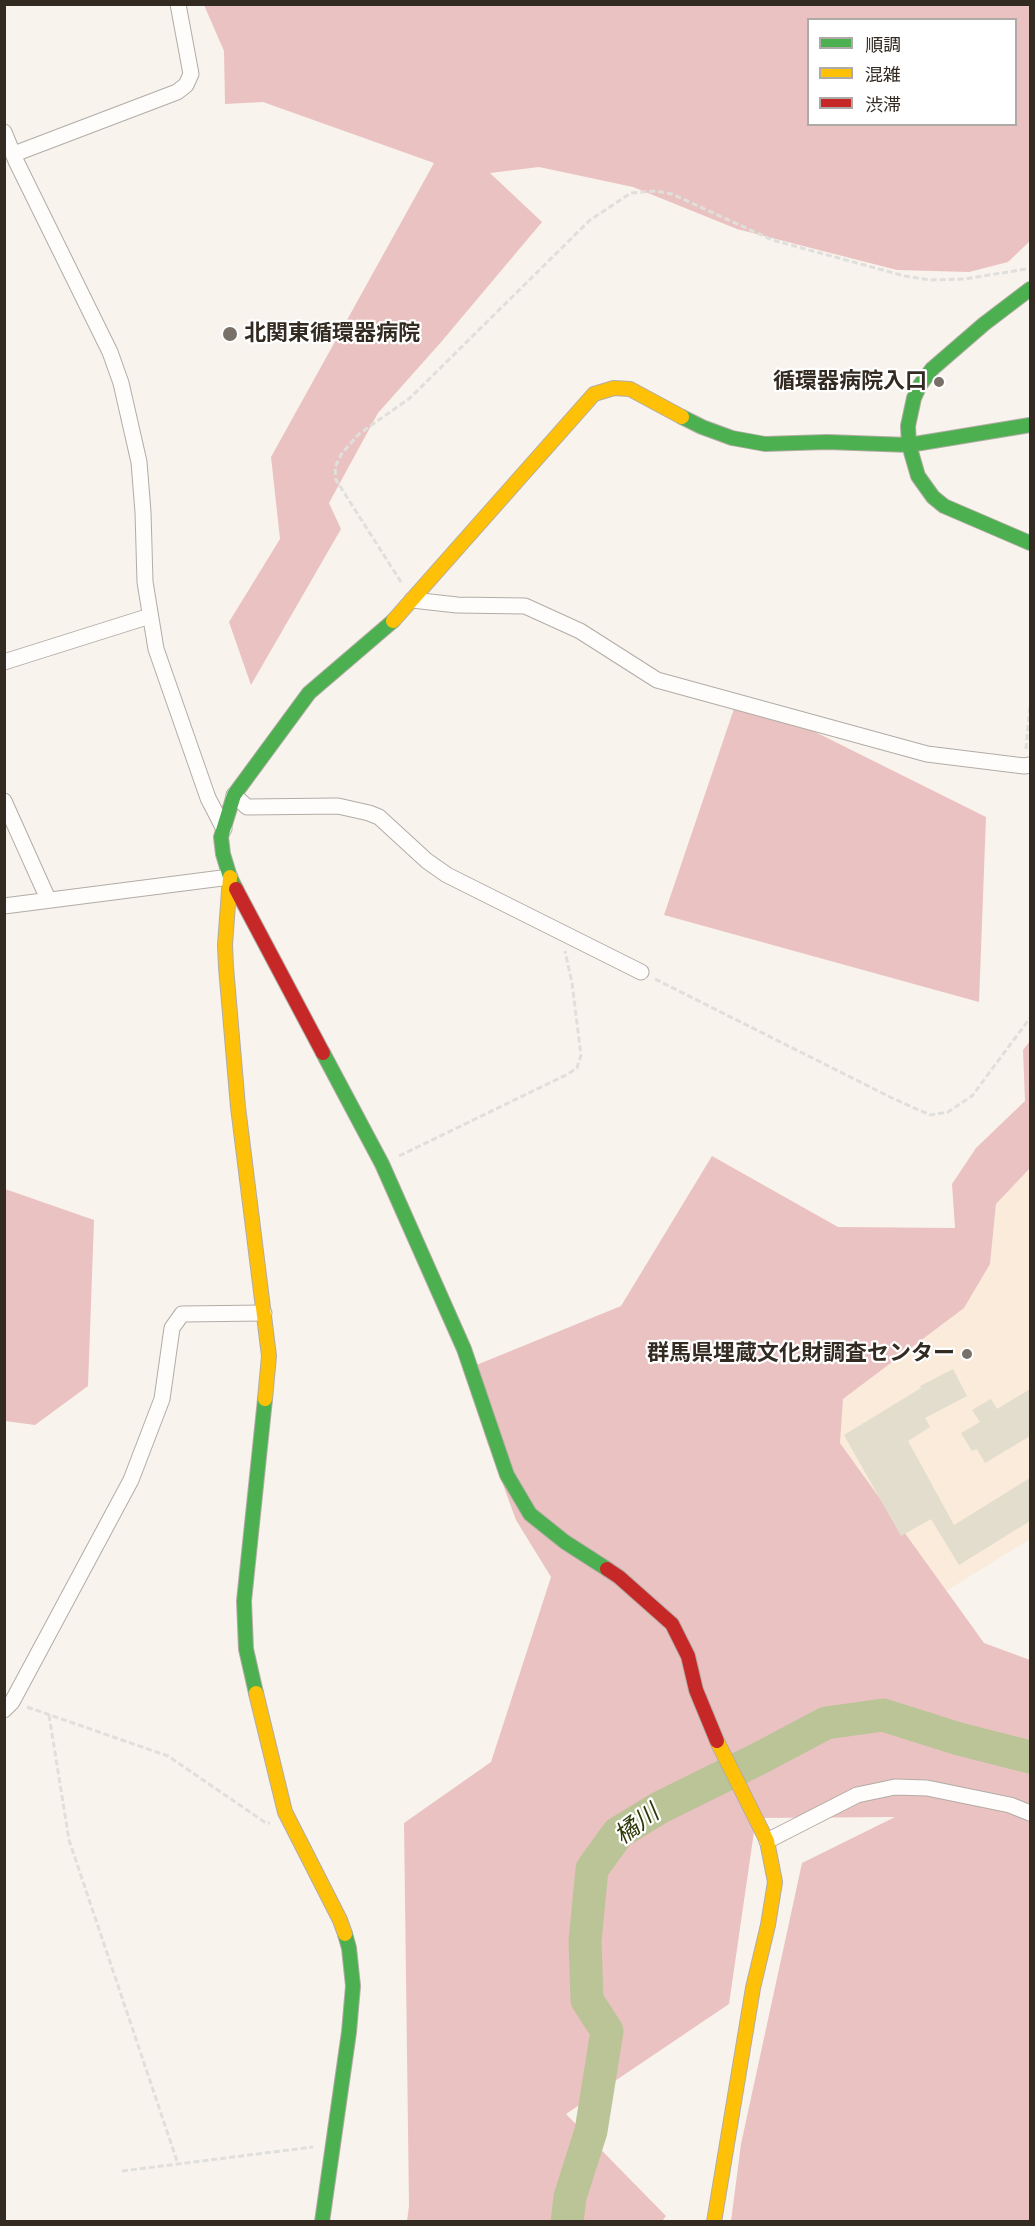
<!DOCTYPE html>
<html>
<head>
<meta charset="utf-8">
<style>
  body { margin:0 }
  #map { position:relative; width:1035px; height:2226px; overflow:hidden; background:#f8f3ed; font-family:"PT Sans Narrow","Noto Sans JP",sans-serif }
  canvas { display:block }
  .frame { position:absolute; inset:0; border:6px solid #332b22; pointer-events:none }
  .legend { position:absolute; left:807px; top:18px; width:210px; height:108px; box-sizing:border-box; background:#fff; border:2px solid #adaaa7; margin:0; padding:8px 10px; list-style:none; font-size:18px; color:#332b22 }
  .legend li { display:flex; align-items:center; gap:12px; height:30px }
  .legend b { width:30px; border:2px solid #adaaa7 }
</style>
</head>
<body>
<div id="map">
<canvas width="1035" height="2226"></canvas>
<div class="frame"></div>
<ul class="legend">
<li><b style="height:8px;background:#4caf50"></b>順調</li>
<li><b style="height:8px;background:#ffc107"></b>混雑</li>
<li><b style="height:8px;background:#c62828"></b>渋滞</li>
</ul>
</div>
<script>
const ctx = document.querySelector('canvas').getContext('2d');
ctx.lineJoin = 'round';
function fill(path, color) {
  ctx.fillStyle = color;
  ctx.fill(path, 'evenodd');
}
function toPath(rows) {
  const path = new Path2D();
  for (const r of rows) {
    path.moveTo(r[0], r[1]);
    for (let i = 2; i < r.length; i += 2) path.lineTo(r[i], r[i + 1]);
  }
  return path;
}
function stroke(path, color, width, dash) {
  ctx.strokeStyle = color;
  ctx.lineWidth = width;
  ctx.lineCap = dash ? 'butt' : 'round';
  ctx.setLineDash(dash || []);
  ctx.stroke(path);
}
function write(font, color, halo, rows, align = 'center') {
  ctx.font = font + ' "PT Sans Narrow","Noto Sans JP",sans-serif';
  ctx.lineWidth = 4.5;
  ctx.setLineDash([]);
  ctx.textBaseline = 'middle';
  ctx.strokeStyle = halo;
  ctx.fillStyle = color;
  for (const [text, x, y, turn = 0] of rows) {
    ctx.save();
    ctx.translate(x, y);
    ctx.rotate((+turn || 0) * Math.PI / 180);
    ctx.textAlign = isNaN(turn) ? turn : align;
    if (halo) ctx.strokeText(text, 0, 0);
    ctx.fillText(text, 0, 0);
    ctx.restore();
  }
}
fill(toPath([
  [1030,1168,1030,1539,946,1591,840,1443,843,1399,964,1308,990,1264,996,1204]
]), '#faebdb');
fill(toPath([
  [204,5,1030,5,1030,241,1008,262,969,272,897,270,737,229,633,187,539,167,490,173,542,222,442,341,378,413,329,503,341,529,251,685,229,622,280,539,271,457,434,163,263,102,225,104,224,51],
  [808,20,1016,20,1016,124,808,124],
  [739,694,986,817,979,1002,664,915],
  [1030,1041,1030,1168,996,1204,990,1264,964,1308,843,1399,840,1443,984,1643,1030,1660,1030,2221,731,2221,741,2144,802,1863,895,1817,756,1818,729,2004,566,2114,666,2216,662,2221,407,2221,409,2206,404,1823,491,1762,551,1577,516,1520,484,1433,469,1368,621,1306,712,1156,838,1227,955,1228,952,1184,976,1148,1025,1101,1023,1050],
  [5,1189,94,1220,88,1386,35,1425,5,1421]
]), '#ebc2c2');
stroke(toPath([
  [567,2222,570,2197,591,2131,607,2031,587,2000,585,1941,592,1869,618,1833,659,1808,760,1758,826,1723,883,1715,959,1739,1030,1757]
]), '#bac497', 33);
fill(toPath([
  [953,1369,967,1396,925,1418,930,1427,908,1441,954,1525,1030,1478,1030,1521,959,1565,931,1519,901,1536,844,1435,921,1388,920,1386],
  [1030,1389,1030,1436,985,1463,977,1449,972,1451,961,1433,980,1422,972,1410,991,1399,997,1409]
]), '#e3ddce');
const street = toPath([
  [4,132,16,161,110,352,121,383,139,462,143,512,145,582,156,649,208,798,224,829],
  [14,154,177,92,186,85,191,74,178,4],
  [412,600,457,605,525,606,580,631,657,680,927,754,1024,766,1030,765],
  [4,662,150,616],
  [234,795,247,807,338,806,369,813,379,817,427,861,447,875,641,972],
  [4,801,48,899],
  [4,906,230,877],
  [4,1710,12,1702,131,1480,162,1399,172,1328,182,1314,264,1313],
  [767,1841,857,1795,895,1787,927,1788,1010,1805,1030,1813]
]);
const fast = toPath([
  [1030,289,984,324,932,369,920,385,914,398,908,426,909,445,918,476,933,497,944,506,1030,543],
  [682,417,702,427,732,438,765,444,827,442,909,445,1030,425],
  [236,889,230,877,223,854,221,837,234,795,309,693,393,621],
  [323,1053,382,1164,464,1349,507,1475,530,1514,565,1542,607,1569],
  [256,1693,246,1649,244,1601,265,1399],
  [322,2222,349,2032,353,1986,349,1948,345,1934]
]);
const slow = toPath([
  [393,621,594,394,614,388,630,389,682,417],
  [230,877,225,945,226,967,238,1107,269,1356,265,1399],
  [256,1693,285,1812,340,1920,345,1934],
  [714,2222,753,1988,768,1925,775,1882,767,1841,717,1741]
]);
const jam = toPath([
  [236,889,323,1053],
  [607,1569,619,1577,672,1624,688,1656,696,1690,717,1741]
]);
stroke(street, '#b2aca5', 17);
stroke(fast, '#b2aca5', 16);
stroke(slow, '#b2aca5', 16);
stroke(jam, '#b2aca5', 16);
stroke(toPath([
  [401,582,336,480,335,467,342,453,359,434,410,398,590,220,631,193,655,191,672,194,772,240,905,276,930,280,965,279,1026,269],
  [1026,749,1030,704],
  [655,979,892,1098,930,1115,948,1112,972,1096,1030,1018],
  [399,1156,568,1074,577,1068,581,1055,572,983,565,951],
  [27,1707,168,1756,266,1823,270,1823],
  [49,1715,69,1840,178,2164],
  [122,2171,313,2147]
]), '#e0dfdc', 3, [6, 3]);
stroke(street, '#fefdfc', 15);
stroke(fast, '#4caf50', 14);
stroke(slow, '#ffc107', 14);
stroke(jam, '#c62828', 14);
for (const [x, y, r, color] of [
  [230,334,8,"#787169"],
  [939,382,6,"#787169"],
  [967,1354,6,"#787169"]
]) {
  const dot = new Path2D();
  dot.arc(x, y, r, 0, 2 * Math.PI);
  ctx.fillStyle = color;
  ctx.fill(dot);
  stroke(dot, '#fff', 2);
}
write('bold 22px', '#332b22', '#fff', [
  ["北関東循環器病院",244,334,"left"],
  ["循環器病院入口",927,382],
  ["群馬県埋蔵文化財調査センター",955,1354]
], 'right');
write('italic 24px', '#2e3807', '#fff', [
  ["橘川",637,1825,-37]
]);
</script>
</body>
</html>
